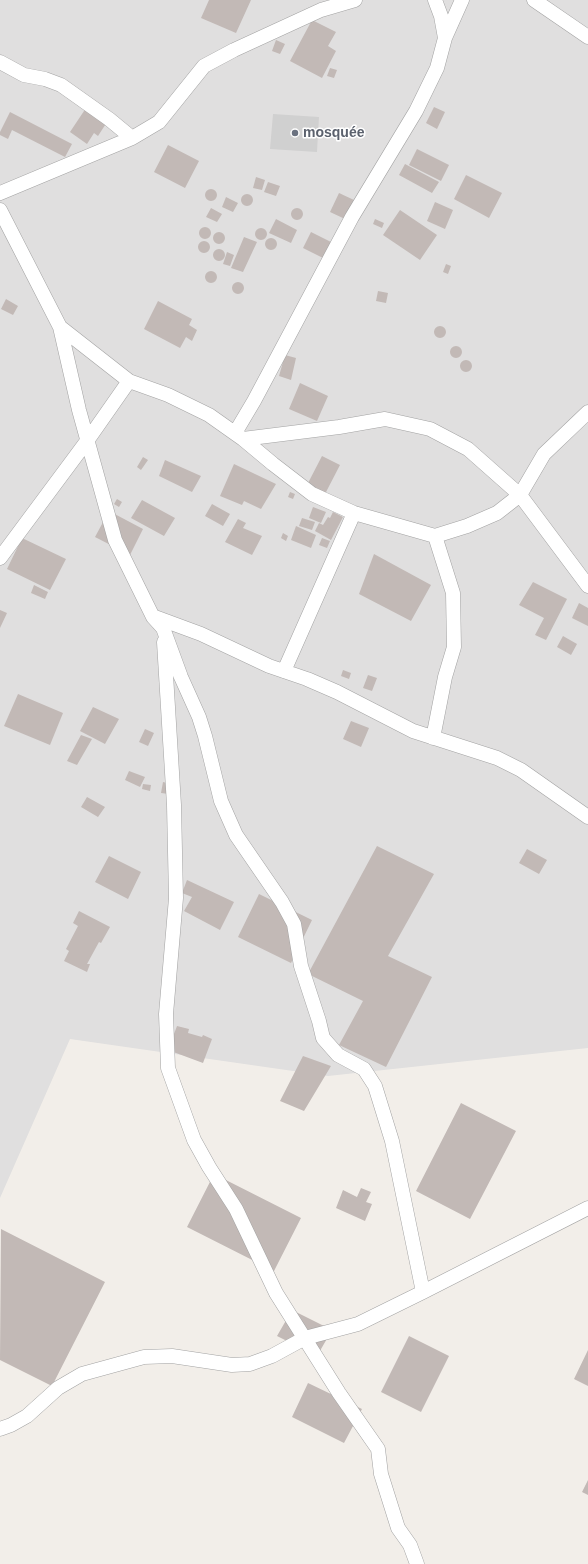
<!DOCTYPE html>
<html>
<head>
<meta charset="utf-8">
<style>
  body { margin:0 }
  canvas { display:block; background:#f2eee9 }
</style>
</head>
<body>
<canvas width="588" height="1564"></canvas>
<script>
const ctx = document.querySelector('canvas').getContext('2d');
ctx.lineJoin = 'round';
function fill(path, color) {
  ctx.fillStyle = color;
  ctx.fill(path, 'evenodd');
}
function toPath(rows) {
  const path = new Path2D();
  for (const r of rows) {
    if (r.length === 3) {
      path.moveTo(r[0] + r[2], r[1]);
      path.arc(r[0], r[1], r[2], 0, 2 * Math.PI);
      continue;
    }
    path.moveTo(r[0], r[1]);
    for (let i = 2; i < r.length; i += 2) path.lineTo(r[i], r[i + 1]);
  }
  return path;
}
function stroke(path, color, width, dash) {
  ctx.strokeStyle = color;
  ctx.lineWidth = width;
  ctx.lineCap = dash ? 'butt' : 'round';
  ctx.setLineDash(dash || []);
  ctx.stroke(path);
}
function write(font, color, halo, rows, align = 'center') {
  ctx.font = font + ' Arial,sans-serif';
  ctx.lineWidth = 3;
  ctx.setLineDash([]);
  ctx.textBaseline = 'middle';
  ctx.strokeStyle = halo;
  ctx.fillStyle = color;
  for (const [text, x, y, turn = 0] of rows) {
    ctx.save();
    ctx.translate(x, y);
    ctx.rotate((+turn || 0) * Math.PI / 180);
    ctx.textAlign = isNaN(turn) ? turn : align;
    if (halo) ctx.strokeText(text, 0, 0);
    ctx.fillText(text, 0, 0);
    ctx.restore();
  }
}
fill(toPath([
  [0,0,588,0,588,1048,328,1076,70,1039,0,1198]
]), '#e0dfdf');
fill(toPath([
  [273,114,319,117,317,152,270,149]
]), '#d0d0d0');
fill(toPath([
  [209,0,251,0,236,33,201,18],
  [312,20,336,32,328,46,336,51,322,78,290,61],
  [276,40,285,44,280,54,272,51],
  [330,68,337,70,334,78,327,76],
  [88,105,109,119,98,136,94,133,87,144,70,132],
  [434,107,445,112,437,129,426,123],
  [10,112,72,144,65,157,12,130,8,139,0,135,0,132],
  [168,145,199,161,185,188,154,172],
  [417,149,449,165,441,181,409,165],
  [405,164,439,182,432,193,399,175],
  [466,175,502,193,489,218,454,199],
  [256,177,265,180,262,190,253,188],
  [268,182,280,186,276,196,264,192],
  [211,195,6],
  [339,193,354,200,345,219,330,212],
  [247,200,6],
  [226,197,238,203,233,212,222,207],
  [435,202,453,210,445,229,427,221],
  [297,214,6],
  [211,208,222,214,217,222,206,217],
  [400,210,437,235,420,260,383,235],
  [276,219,297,230,291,243,269,233],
  [375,219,384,223,382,228,373,224],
  [205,233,6],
  [261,234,6],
  [219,238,6],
  [311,232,331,242,323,258,303,248],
  [244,237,257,242,243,272,231,268],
  [271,244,6],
  [204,247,6],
  [219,255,6],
  [227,252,234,255,230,266,223,264],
  [446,264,451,266,448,274,443,272],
  [211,277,6],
  [238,288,6],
  [378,291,388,293,386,303,376,301],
  [6,299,18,306,13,315,1,309],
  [158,301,192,319,189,325,197,330,192,341,186,337,180,348,144,329],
  [440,332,6],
  [456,352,6],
  [285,355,296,358,291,380,279,376],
  [466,366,6],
  [300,383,328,396,317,421,289,409],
  [322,456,340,465,325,494,307,485],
  [143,457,148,460,141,470,137,467],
  [165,460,201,476,192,492,159,476],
  [234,464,276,484,261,509,244,501,242,505,220,496],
  [290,492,295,494,293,499,288,497],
  [117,499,122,502,119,507,114,504],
  [142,500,175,518,164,536,131,518],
  [212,504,230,514,223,526,205,516],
  [313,507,326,512,321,523,309,518],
  [109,511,143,529,130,555,95,537],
  [333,512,343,517,331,540,315,531,319,523,323,525,328,517,330,518],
  [302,518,315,522,312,530,299,526],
  [238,519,246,523,243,528,262,536,252,555,225,542],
  [296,526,316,535,311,548,291,540],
  [283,533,288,536,286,541,281,538],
  [22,538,66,559,50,590,7,569],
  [322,538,330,541,327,548,319,545],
  [374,554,431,585,411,621,359,594],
  [533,582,567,599,546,640,535,635,544,618,519,605],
  [34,585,48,592,45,599,31,593],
  [579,603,588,608,588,626,572,618],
  [0,610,7,613,0,628],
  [563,636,577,644,571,655,557,647],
  [343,670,351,673,349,679,341,676],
  [368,675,377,678,372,691,363,688],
  [18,694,63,713,50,745,4,726],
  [93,707,119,719,105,744,80,731],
  [351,721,369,728,361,747,343,739],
  [145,729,154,733,148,746,139,742],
  [81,735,92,739,77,765,67,761],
  [129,771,145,777,140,787,125,780],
  [163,782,171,784,169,794,161,793],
  [143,784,151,785,150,791,142,789],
  [87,797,105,807,98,817,81,807],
  [377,846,434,874,388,956,432,977,386,1067,339,1045,363,1001,308,974],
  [527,849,547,860,539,874,519,863],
  [109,856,141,872,128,899,95,882],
  [187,880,234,902,220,930,184,911,192,897,182,893],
  [259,894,312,920,291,963,238,937],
  [79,911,110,927,101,943,99,942,87,964,90,964,87,972,64,961,69,951,66,949,78,926,73,923],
  [177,1026,189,1029,188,1033,202,1037,203,1035,212,1039,203,1063,168,1050],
  [303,1056,331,1066,304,1111,280,1101],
  [461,1103,516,1131,470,1219,416,1191],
  [214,1174,301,1218,274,1271,187,1227],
  [361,1188,371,1192,366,1202,372,1204,365,1221,336,1208,343,1190,357,1197],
  [1,1229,105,1282,52,1386,0,1360],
  [292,1310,332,1330,317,1356,277,1336],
  [409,1336,449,1356,421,1412,381,1392],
  [588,1350,588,1386,574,1379],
  [308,1383,362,1409,344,1443,292,1417],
  [588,1480,588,1495,582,1492]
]), '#c2b9b6');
const street = toPath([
  [435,0,441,16,445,38],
  [534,0,588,37],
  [0,62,24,75,45,79,61,85,109,119,132,138],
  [0,193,132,138,159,122,204,66,234,50,321,10,355,0],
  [0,210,60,327,79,410,115,540,153,617,163,628,181,677,199,717,205,736,221,801,236,835,282,902,294,924,301,966,319,1021,323,1038,338,1055,364,1069,375,1086,392,1141,423,1292],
  [60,327,129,381,168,395,209,415,243,439,273,464,312,494,354,513,435,536,467,526,497,513,520,495,544,454,588,412],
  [235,433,254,401,352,217,416,111,437,68,445,38,462,0],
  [243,439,339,427,385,419,430,429,468,449,520,495,588,586],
  [0,558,87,441,129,381],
  [155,617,201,634,269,666,307,679,337,692,413,731,497,758,521,770,588,817],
  [164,642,174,805,176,898,166,1014,168,1068,194,1140,209,1167,236,1209,276,1293,339,1393,378,1449,381,1474,398,1528,410,1545,417,1564],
  [284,671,354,513],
  [433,738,445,677,454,647,453,593,435,536],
  [0,1429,11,1425,27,1416,58,1388,82,1374,144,1357,172,1356,232,1365,250,1364,272,1356,305,1338,358,1324,423,1292,588,1208]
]);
stroke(street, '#a3a3a3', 15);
stroke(street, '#fff', 14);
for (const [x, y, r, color] of [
  [295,133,4,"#6b7280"]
]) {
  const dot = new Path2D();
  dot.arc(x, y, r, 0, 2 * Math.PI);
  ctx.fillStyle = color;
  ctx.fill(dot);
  stroke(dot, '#fff', 1.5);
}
write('bold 14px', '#5b616d', '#fff', [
  ["mosquée",303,133]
], 'left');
</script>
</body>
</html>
